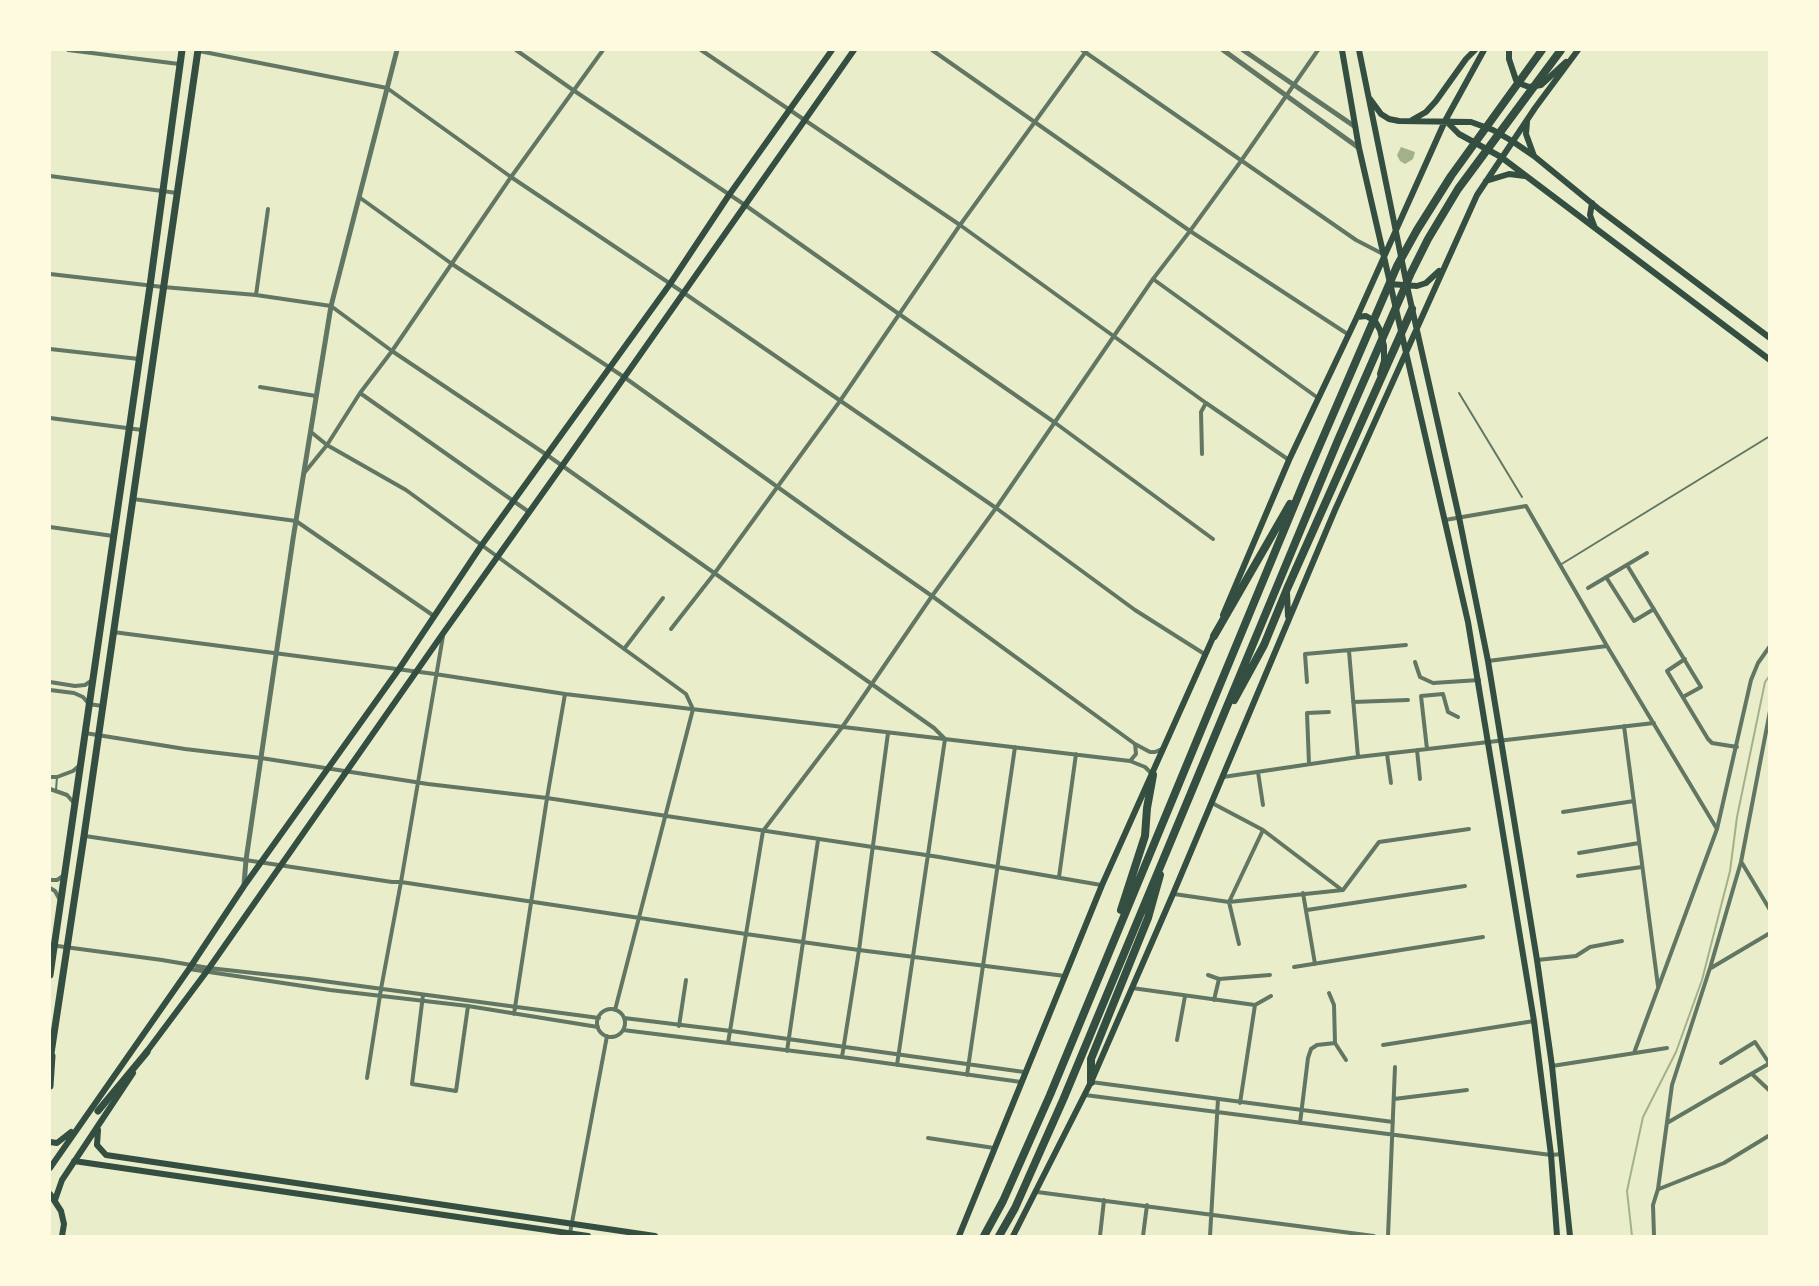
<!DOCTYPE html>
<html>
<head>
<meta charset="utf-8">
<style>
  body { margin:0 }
  #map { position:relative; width:1819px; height:1286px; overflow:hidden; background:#e9edc9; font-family:Karla,sans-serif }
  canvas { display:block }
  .frame { position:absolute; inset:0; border:51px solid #fefae0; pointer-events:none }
</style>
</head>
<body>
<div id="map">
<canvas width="1819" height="1286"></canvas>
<div class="frame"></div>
</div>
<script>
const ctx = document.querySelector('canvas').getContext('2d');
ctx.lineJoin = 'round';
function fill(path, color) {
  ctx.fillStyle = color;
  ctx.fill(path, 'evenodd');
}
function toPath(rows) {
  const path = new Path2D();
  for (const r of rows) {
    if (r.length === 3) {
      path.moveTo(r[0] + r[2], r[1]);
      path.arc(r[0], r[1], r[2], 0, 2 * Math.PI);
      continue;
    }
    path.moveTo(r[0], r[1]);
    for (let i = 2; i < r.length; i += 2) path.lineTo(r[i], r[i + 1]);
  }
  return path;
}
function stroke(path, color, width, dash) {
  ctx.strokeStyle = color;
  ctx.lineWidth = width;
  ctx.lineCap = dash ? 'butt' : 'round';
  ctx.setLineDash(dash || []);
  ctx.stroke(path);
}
fill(toPath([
  [1401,147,1415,152,1413,159,1405,164,1400,161,1397,155]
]), '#a3b18a');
stroke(toPath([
  [1632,1236,1627,1191,1643,1117,1676,1052,1702,980,1730,871,1737,817,1765,682,1770,675]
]), '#a3b18a', 2);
stroke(toPath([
  [1459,393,1522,497],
  [1560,565,1770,436],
  [56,790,57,777]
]), '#617663', 2);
stroke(toPath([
  [68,50,179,64],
  [516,50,573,90,745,205,899,314,1054,422,1213,539],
  [701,50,960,225,1206,403,1289,460],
  [932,50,1190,231,1349,335],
  [1082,50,1356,240,1383,254],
  [199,51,387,88,511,177,684,293,996,508,1135,610,1206,655],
  [50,176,177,193],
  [359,197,452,264,624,377,846,536,932,596,1135,744,1150,752,1155,752,1162,749],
  [50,274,163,287,256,295,331,306,392,351,547,455,934,728,945,739,897,1065],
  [1153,279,1318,398],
  [256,295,268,209],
  [50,349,139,359],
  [260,387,316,396],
  [360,393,529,512],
  [50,418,142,430],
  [311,432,327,445,406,490,686,694,693,709,615,1010],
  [1202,454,1201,412,1206,403],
  [305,472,327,445,360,393,392,351,511,177,603,50],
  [133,499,296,521,434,616],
  [1445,520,1526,506,1607,646,1717,829],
  [50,527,113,536],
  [1627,565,1701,687,1683,697],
  [1606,577,1634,621,1654,609],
  [1588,588,1647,553],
  [671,629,714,574,840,401,960,225,1087,50],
  [113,632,435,674,565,694,1130,761,1145,767,1152,774],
  [624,649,663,598],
  [1349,651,1358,757],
  [1685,659,1667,671,1708,739,1712,743,1737,747],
  [1488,661,1607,646],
  [1415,662,1420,677,1433,683,1479,680],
  [50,682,75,686,85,685,91,681],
  [1307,682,1305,654,1406,645],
  [50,690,74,693,83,697,89,704,102,706],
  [1353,702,1408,700],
  [1624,726,1658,986],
  [85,733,185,749,261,758,428,784,547,798,939,857,1101,885],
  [1427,749,1421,696,1443,694,1448,712,1458,717],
  [1417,750,1420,779],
  [1387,754,1391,783],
  [1130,761,1136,754,1135,744],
  [1309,764,1307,713,1329,712],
  [1258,772,1263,805],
  [50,777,57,777,73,771,80,765],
  [1223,777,1358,757,1654,723],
  [50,789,67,795,74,803],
  [1212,803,1263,830,1342,890],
  [1563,812,1634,801],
  [85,836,392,882,401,882,746,934,859,950,1065,976],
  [1579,853,1639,843],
  [1742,863,1770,910],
  [1578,876,1642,867],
  [1059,877,1076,754],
  [50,880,57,880,63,876],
  [50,888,55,891,60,900],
  [1343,890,1379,842,1469,829],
  [1303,893,1315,964],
  [1174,894,1229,902,1343,890],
  [1307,910,1465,886],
  [1239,944,1229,902,1263,830],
  [50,945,162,960,209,968,308,979,599,1018],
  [1537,960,1576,956,1590,947,1622,941],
  [1294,967,1483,937],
  [1711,968,1770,933],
  [189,969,330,990,468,1006,598,1027],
  [1208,975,1219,979,1270,975],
  [1132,988,1255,1005],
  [1329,993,1334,1005,1335,1043,1346,1060],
  [423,995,412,1084,456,1091,468,1006],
  [1214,1000,1219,979],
  [1255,1005,1271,996],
  [611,1023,14],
  [514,1014,547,798,565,694],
  [624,1018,731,1031,1024,1072],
  [679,1026,686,980],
  [623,1030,842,1057,1021,1082],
  [1177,1040,1185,996],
  [728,1043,763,831,843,726,932,596,996,508,1153,279,1190,231,1241,161,1318,50],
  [1383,1045,1534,1021],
  [787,1051,818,840],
  [1634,1053,1717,829,1751,680,1758,663,1770,646],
  [842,1057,859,950,888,733],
  [1721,1063,1755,1042,1769,1063],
  [1552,1066,1667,1048],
  [1752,1074,1770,1091],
  [967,1075,1015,747],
  [367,1078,381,989,401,882,443,636],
  [1091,1082,1393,1122],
  [1085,1095,1551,1155,1562,1154],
  [1394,1099,1467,1090],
  [1240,1103,1255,1005],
  [1300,1123,1308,1058,1311,1049,1317,1045,1335,1043],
  [1667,1123,1770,1063],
  [928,1138,994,1148],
  [1659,1189,1724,1163,1770,1135],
  [1037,1192,1374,1236],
  [570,1233,607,1036],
  [1100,1236,1104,1200],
  [1143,1236,1147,1205],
  [1210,1236,1218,1099],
  [1388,1236,1395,1067],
  [1654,1236,1653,1205,1658,1189,1672,1085,1710,968,1741,862,1770,711]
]), '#617663', 4);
stroke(toPath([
  [1223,50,1359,148],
  [1243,50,1354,126],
  [244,885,246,860,293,539,331,306,397,50]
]), '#617663', 5);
stroke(toPath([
  [1342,50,1359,148,1468,622,1534,1021,1551,1155,1557,1236],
  [1359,50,1407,286,1459,517,1488,661,1537,960,1552,1066,1570,1236],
  [1509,50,1509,59,1516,80,1521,84,1529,87,1541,85,1566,62],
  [1370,99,1381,114,1389,119,1399,121,1471,122,1493,130,1512,141,1534,156,1600,210,1770,338],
  [1412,120,1426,112,1436,101,1466,59,1475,50],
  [1446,121,1459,134,1501,157,1770,360],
  [1527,122,1526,134,1534,156],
  [1486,181,1509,174,1525,176],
  [1592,203,1590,215,1595,228],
  [1390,284,1417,286,1426,283,1439,271],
  [1357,317,1366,316,1375,321,1380,330,1384,346,1384,361,1380,374],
  [1287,593,1288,616],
  [1223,615,1289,460,1357,317,1445,121,1484,50],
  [145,1054,207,971,444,632,562,466,854,50],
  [98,1130,97,1145,106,1155,655,1236],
  [50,1142,57,1143,71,1132],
  [74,1161,588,1236],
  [50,1168,189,969,244,886,399,669,481,546,670,284,729,195,832,50],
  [50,1194,61,1211,64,1224,62,1236],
  [55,1200,62,1180,133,1073],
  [959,1236,1102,885,1215,633],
  [1013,1236,1091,1082,1173,894,1335,510,1477,195,1535,108,1578,50]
]), '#344e41', 6);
stroke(toPath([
  [50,975,150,286,182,50],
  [50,1060,84,836,198,50],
  [50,1086,52,1056],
  [98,1111,147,1052]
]), '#344e41', 7);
stroke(toPath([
  [1214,636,1290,504],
  [1234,700,1264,645,1287,589,1412,309],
  [1121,910,1145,836,1147,808,1153,775],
  [1091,1082,1091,1059,1148,918,1160,875],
  [984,1236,1003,1201,1050,1095,1306,477,1397,266,1417,230,1451,176,1542,50],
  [999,1236,1015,1208,1063,1100,1338,440,1411,273,1428,239,1458,189,1561,50]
]), '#344e41', 8);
</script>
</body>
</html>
